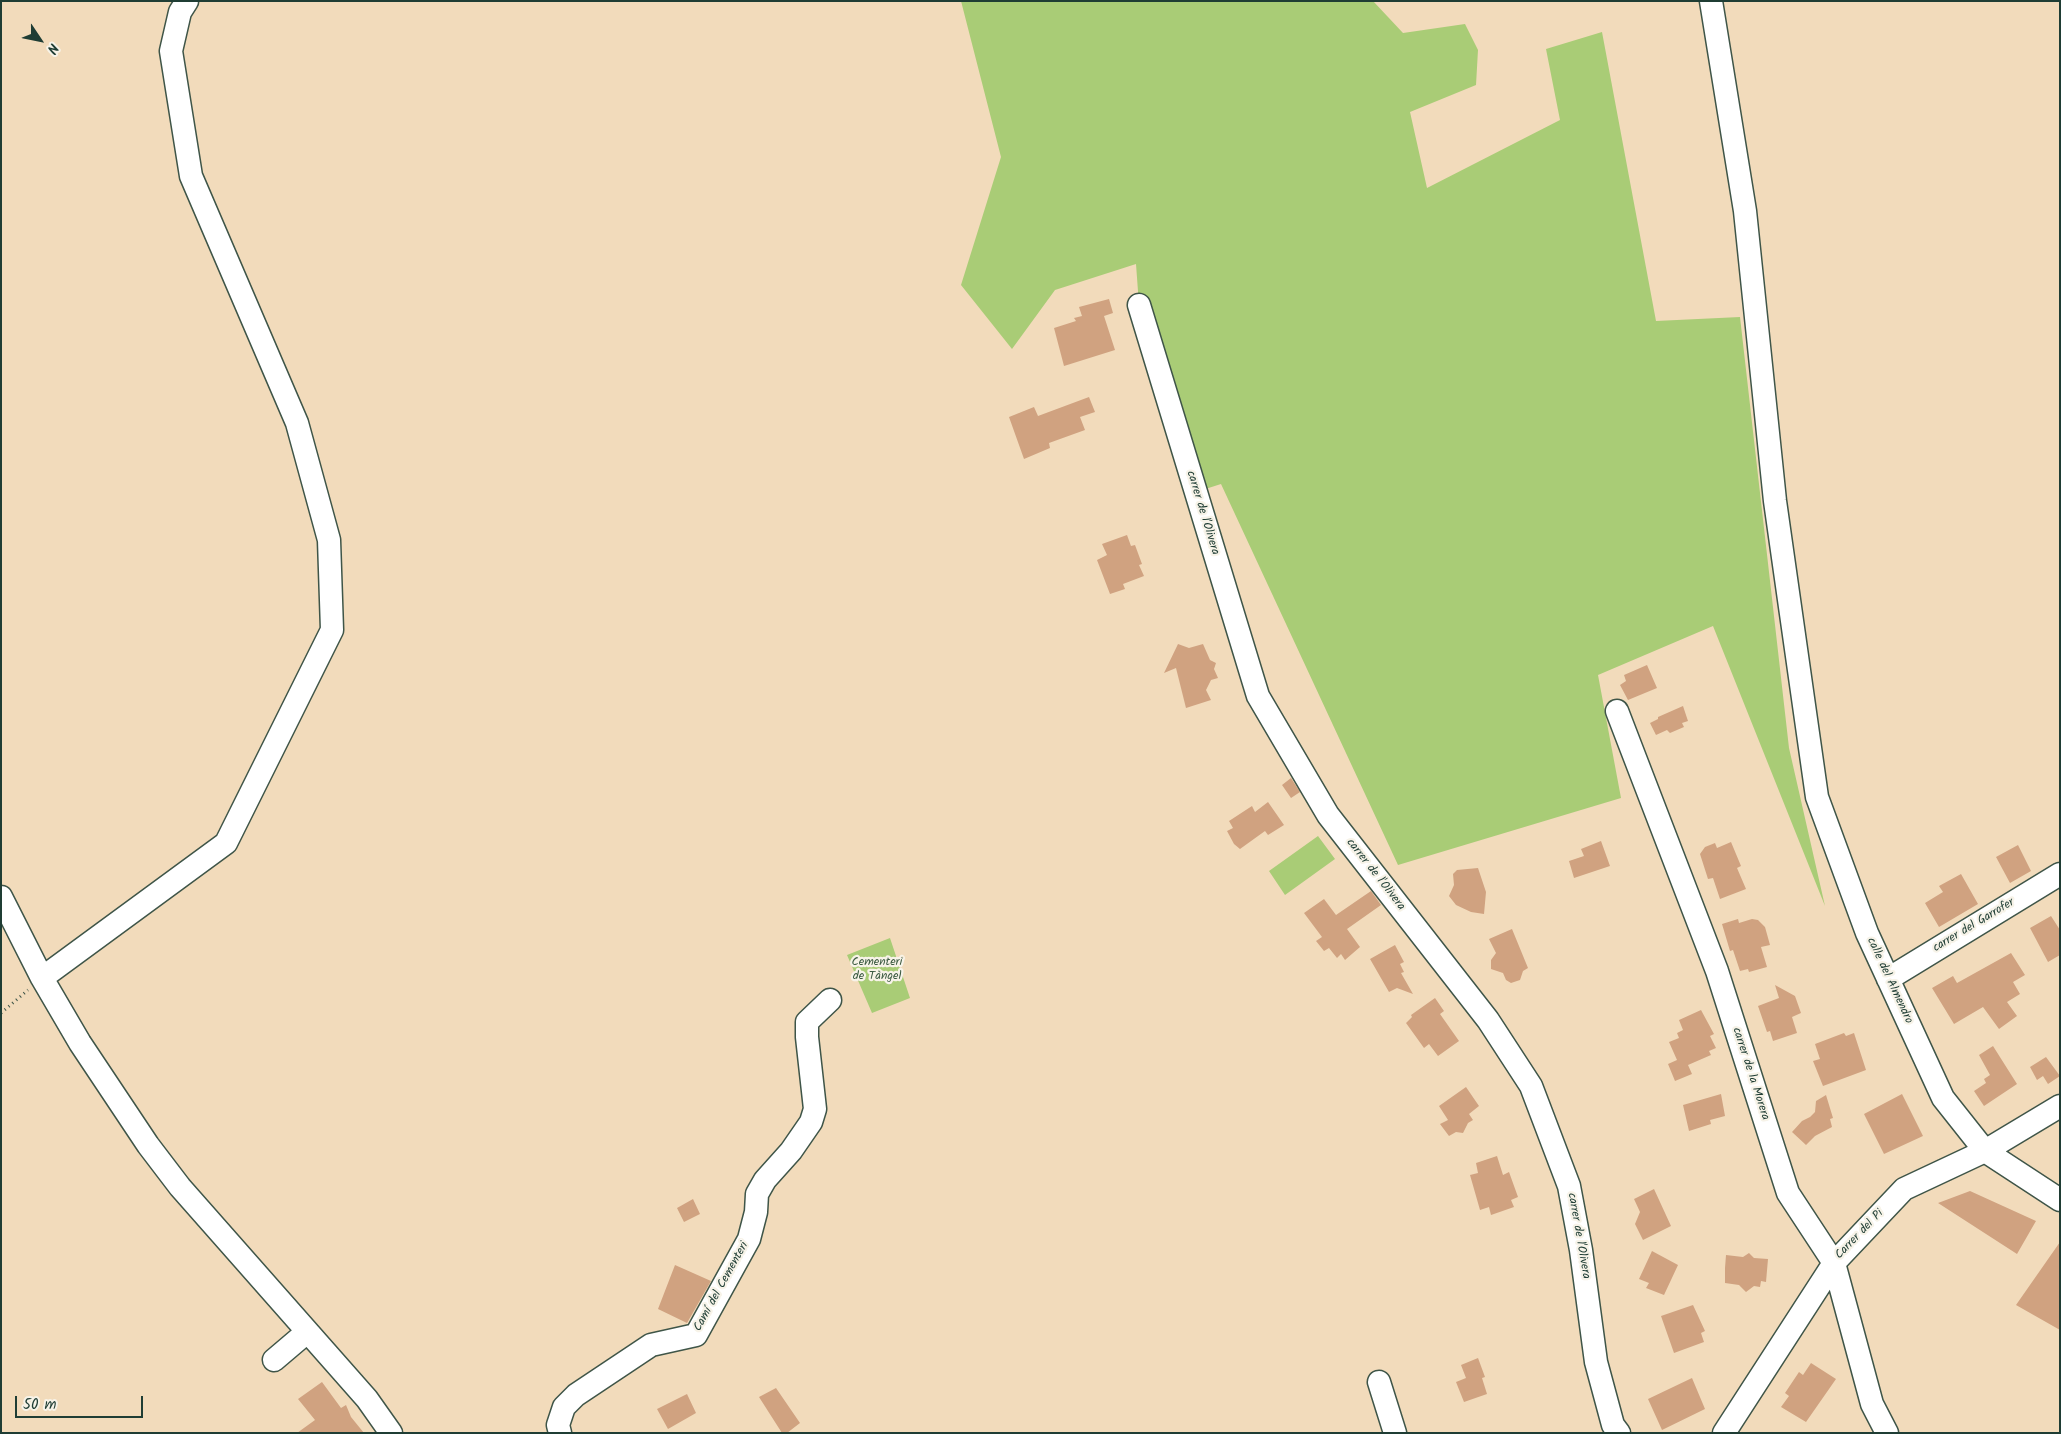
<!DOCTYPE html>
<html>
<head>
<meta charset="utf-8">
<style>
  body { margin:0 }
  #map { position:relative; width:2061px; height:1434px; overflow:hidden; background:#f2dbbb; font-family:Kalam,sans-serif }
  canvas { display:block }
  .frame { position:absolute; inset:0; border:2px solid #1f3d34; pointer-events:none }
  .north { position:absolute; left:15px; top:15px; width:50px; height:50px; -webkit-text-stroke:4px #f7f3e8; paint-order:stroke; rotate:124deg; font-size:14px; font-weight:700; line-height:20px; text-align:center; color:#1f3d34 }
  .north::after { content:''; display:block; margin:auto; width:18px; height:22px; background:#1f3d34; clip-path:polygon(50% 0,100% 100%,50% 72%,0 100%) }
  .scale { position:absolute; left:15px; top:1396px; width:128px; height:22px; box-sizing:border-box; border:2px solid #1f3d34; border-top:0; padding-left:6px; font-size:15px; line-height:18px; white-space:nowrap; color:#1f3d34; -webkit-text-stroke:4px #f7f3e8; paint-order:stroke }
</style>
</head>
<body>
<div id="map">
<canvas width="2061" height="1434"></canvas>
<div class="frame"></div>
<div class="north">N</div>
<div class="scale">50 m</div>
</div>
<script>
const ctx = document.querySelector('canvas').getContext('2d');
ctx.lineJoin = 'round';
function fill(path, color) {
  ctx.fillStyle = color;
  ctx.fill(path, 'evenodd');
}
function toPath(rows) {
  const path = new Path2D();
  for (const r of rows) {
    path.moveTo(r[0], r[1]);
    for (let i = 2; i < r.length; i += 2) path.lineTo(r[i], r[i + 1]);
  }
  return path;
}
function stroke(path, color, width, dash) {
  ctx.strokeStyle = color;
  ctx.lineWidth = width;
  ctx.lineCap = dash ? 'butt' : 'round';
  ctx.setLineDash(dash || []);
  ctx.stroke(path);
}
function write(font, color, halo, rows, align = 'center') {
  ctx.font = font + ' Kalam,sans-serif';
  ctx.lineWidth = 4.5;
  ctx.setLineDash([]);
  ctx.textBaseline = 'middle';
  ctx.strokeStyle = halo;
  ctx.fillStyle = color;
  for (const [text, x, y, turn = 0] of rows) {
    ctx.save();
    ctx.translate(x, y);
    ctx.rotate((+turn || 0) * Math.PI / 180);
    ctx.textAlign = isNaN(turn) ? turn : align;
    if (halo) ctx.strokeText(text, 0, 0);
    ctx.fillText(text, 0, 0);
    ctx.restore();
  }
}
fill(toPath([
  [961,1,1373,1,1403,33,1465,24,1478,50,1476,85,1410,112,1427,188,1560,120,1546,49,1602,32,1656,321,1740,317,1789,748,1825,906,1713,626,1598,675,1621,798,1398,865,1221,484,1196,492,1139,305,1136,264,1055,290,1012,349,961,285,1001,157],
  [1318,836,1335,859,1285,895,1269,871],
  [890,938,910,998,872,1013,847,955]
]), '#a9cc76');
fill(toPath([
  [1109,299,1113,313,1104,316,1115,350,1064,366,1054,328,1076,321,1074,318,1082,316,1079,307],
  [1089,397,1095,412,1080,417,1085,430,1049,443,1050,448,1024,459,1009,417,1034,407,1038,416],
  [1127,535,1131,546,1135,545,1142,564,1139,565,1144,576,1123,584,1125,589,1110,594,1097,560,1107,555,1102,544],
  [1178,644,1189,648,1203,644,1210,660,1216,663,1214,669,1218,678,1211,680,1206,690,1211,700,1186,708,1176,668,1164,673],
  [1647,665,1657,688,1628,700,1620,685,1626,681,1624,675],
  [1683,706,1688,721,1682,723,1684,727,1670,733,1667,730,1656,735,1650,723,1658,719,1658,717],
  [1291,778,1300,792,1291,798,1282,785],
  [1268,802,1284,825,1268,835,1265,831,1240,849,1234,844,1227,831,1233,828,1229,821,1252,806,1255,812],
  [1601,841,1610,866,1574,878,1569,861,1584,856,1581,849],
  [1731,842,1741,866,1737,868,1746,889,1720,899,1713,878,1708,879,1700,854,1705,847,1715,843,1717,848],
  [2018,845,2031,871,2010,883,1996,857],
  [1478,868,1486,892,1484,914,1471,912,1456,905,1449,896,1454,885,1453,874,1457,870],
  [1961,874,1978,904,1939,927,1925,903,1943,892,1939,886],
  [1371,891,1381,905,1347,929,1360,947,1345,960,1341,954,1337,958,1329,948,1324,951,1316,941,1322,937,1304,913,1324,899,1336,915],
  [2051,916,2060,930,2060,955,2048,962,2030,928],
  [1738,919,1739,923,1752,919,1758,920,1765,927,1770,945,1761,947,1767,967,1749,972,1748,969,1740,971,1733,950,1730,951,1722,924],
  [1512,929,1528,968,1523,971,1520,980,1511,983,1506,980,1503,973,1491,969,1491,960,1496,953,1489,939],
  [1395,945,1404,962,1400,964,1404,972,1401,973,1413,994,1397,988,1389,992,1370,959],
  [2011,953,2025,975,2013,982,2020,994,2007,1002,2017,1016,1999,1029,1983,1007,1954,1024,1932,988,1953,976,1957,983],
  [1775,985,1795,996,1801,1013,1792,1017,1797,1033,1773,1041,1770,1031,1767,1032,1758,1006,1779,998],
  [1435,998,1444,1011,1440,1014,1459,1041,1438,1056,1429,1044,1424,1048,1406,1023,1412,1017,1411,1015],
  [1701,1010,1714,1034,1710,1036,1716,1048,1709,1051,1711,1055,1688,1065,1692,1074,1675,1081,1668,1064,1677,1060,1669,1042,1679,1038,1677,1033,1683,1030,1679,1020],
  [1844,1033,1846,1036,1854,1033,1866,1070,1823,1086,1813,1061,1820,1059,1815,1044],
  [1993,1046,2017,1084,1984,1106,1974,1091,1986,1083,1984,1079,1990,1075,1979,1055],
  [2046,1057,2060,1076,2048,1084,2043,1076,2037,1080,2030,1067],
  [1466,1087,1479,1106,1469,1114,1473,1120,1468,1123,1463,1133,1456,1132,1449,1136,1440,1124,1448,1120,1439,1106],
  [1721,1094,1725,1116,1710,1120,1711,1124,1689,1131,1683,1105],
  [1902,1094,1923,1136,1884,1154,1864,1114],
  [1826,1095,1833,1118,1830,1119,1832,1127,1815,1136,1806,1145,1792,1132,1802,1121,1810,1117,1815,1112,1816,1101],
  [1497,1156,1503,1175,1509,1172,1518,1197,1511,1200,1514,1207,1491,1215,1489,1207,1480,1210,1470,1175,1478,1173,1476,1163],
  [1654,1189,1671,1226,1643,1240,1635,1224,1640,1212,1634,1199],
  [1970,1191,2036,1221,2017,1254,1938,1203],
  [693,1199,700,1214,684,1222,677,1208],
  [2060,1242,2060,1330,2016,1305],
  [1652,1251,1678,1265,1664,1295,1646,1288,1649,1283,1639,1279],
  [1749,1253,1754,1258,1768,1259,1766,1282,1761,1281,1760,1287,1754,1286,1746,1292,1739,1285,1725,1283,1725,1268,1726,1255,1743,1257],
  [675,1265,711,1281,687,1323,658,1309],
  [1693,1305,1705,1331,1701,1333,1704,1342,1674,1353,1661,1316],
  [1478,1358,1485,1377,1482,1378,1487,1394,1464,1402,1456,1382,1466,1378,1461,1365],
  [1811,1363,1836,1379,1806,1422,1781,1407,1789,1396,1785,1393,1799,1372,1803,1375],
  [1692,1378,1705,1409,1662,1430,1648,1399],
  [322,1382,341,1408,346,1405,351,1417,364,1433,297,1433,315,1420,298,1399],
  [776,1388,800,1423,787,1433,782,1433,759,1397],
  [687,1394,696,1413,668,1429,657,1409]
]), '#d0a280');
const minor = toPath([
  [1711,1,1745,211,1775,501,1817,797,1867,933,1943,1098,1985,1151,2060,1200],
  [1139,305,1258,696,1328,815,1488,1020,1531,1086,1569,1186,1581,1250,1596,1362,1613,1425,1619,1433],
  [1617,711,1717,971,1788,1193,1834,1263,1872,1404,1887,1433],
  [1,897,42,978,80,1043,148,1145,180,1187,367,1399,391,1433],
  [42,978,226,843,332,630,329,540,297,423,191,176,171,51,180,12,187,1],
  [1888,979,2060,874],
  [274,1360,307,1332],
  [1379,1382,1395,1433],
  [560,1433,558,1425,564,1407,576,1395,651,1345,696,1335,749,1239,756,1212,757,1194,765,1180,791,1151,811,1122,815,1109,807,1037,807,1022,830,1000],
  [1724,1433,1834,1263,1904,1189,1985,1151,2060,1106]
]);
stroke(minor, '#3f5548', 25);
stroke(toPath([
  [1,1013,28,990]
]), '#3f5548', 3, [1, 4]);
stroke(minor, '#fff', 22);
write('12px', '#1f3d34', '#f7f3e8', [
  ["carrer de l'Olivera",1202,513,73],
  ["carrer de l'Olivera",1375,875,52],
  ["carrer del Garrofer",1974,926,-31],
  ["calle del Almendro",1889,981,65],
  ["carrer de la Morera",1750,1074,72],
  ["Carrer del Pi",1860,1235,-46],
  ["carrer de l'Olivera",1578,1236,80],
  ["Camí del Cementeri",722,1287,-61]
]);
write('12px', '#3b5a41', '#f7f3e8', [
  ["Cementeri",877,963],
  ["de Tàngel",877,977]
]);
</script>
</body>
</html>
